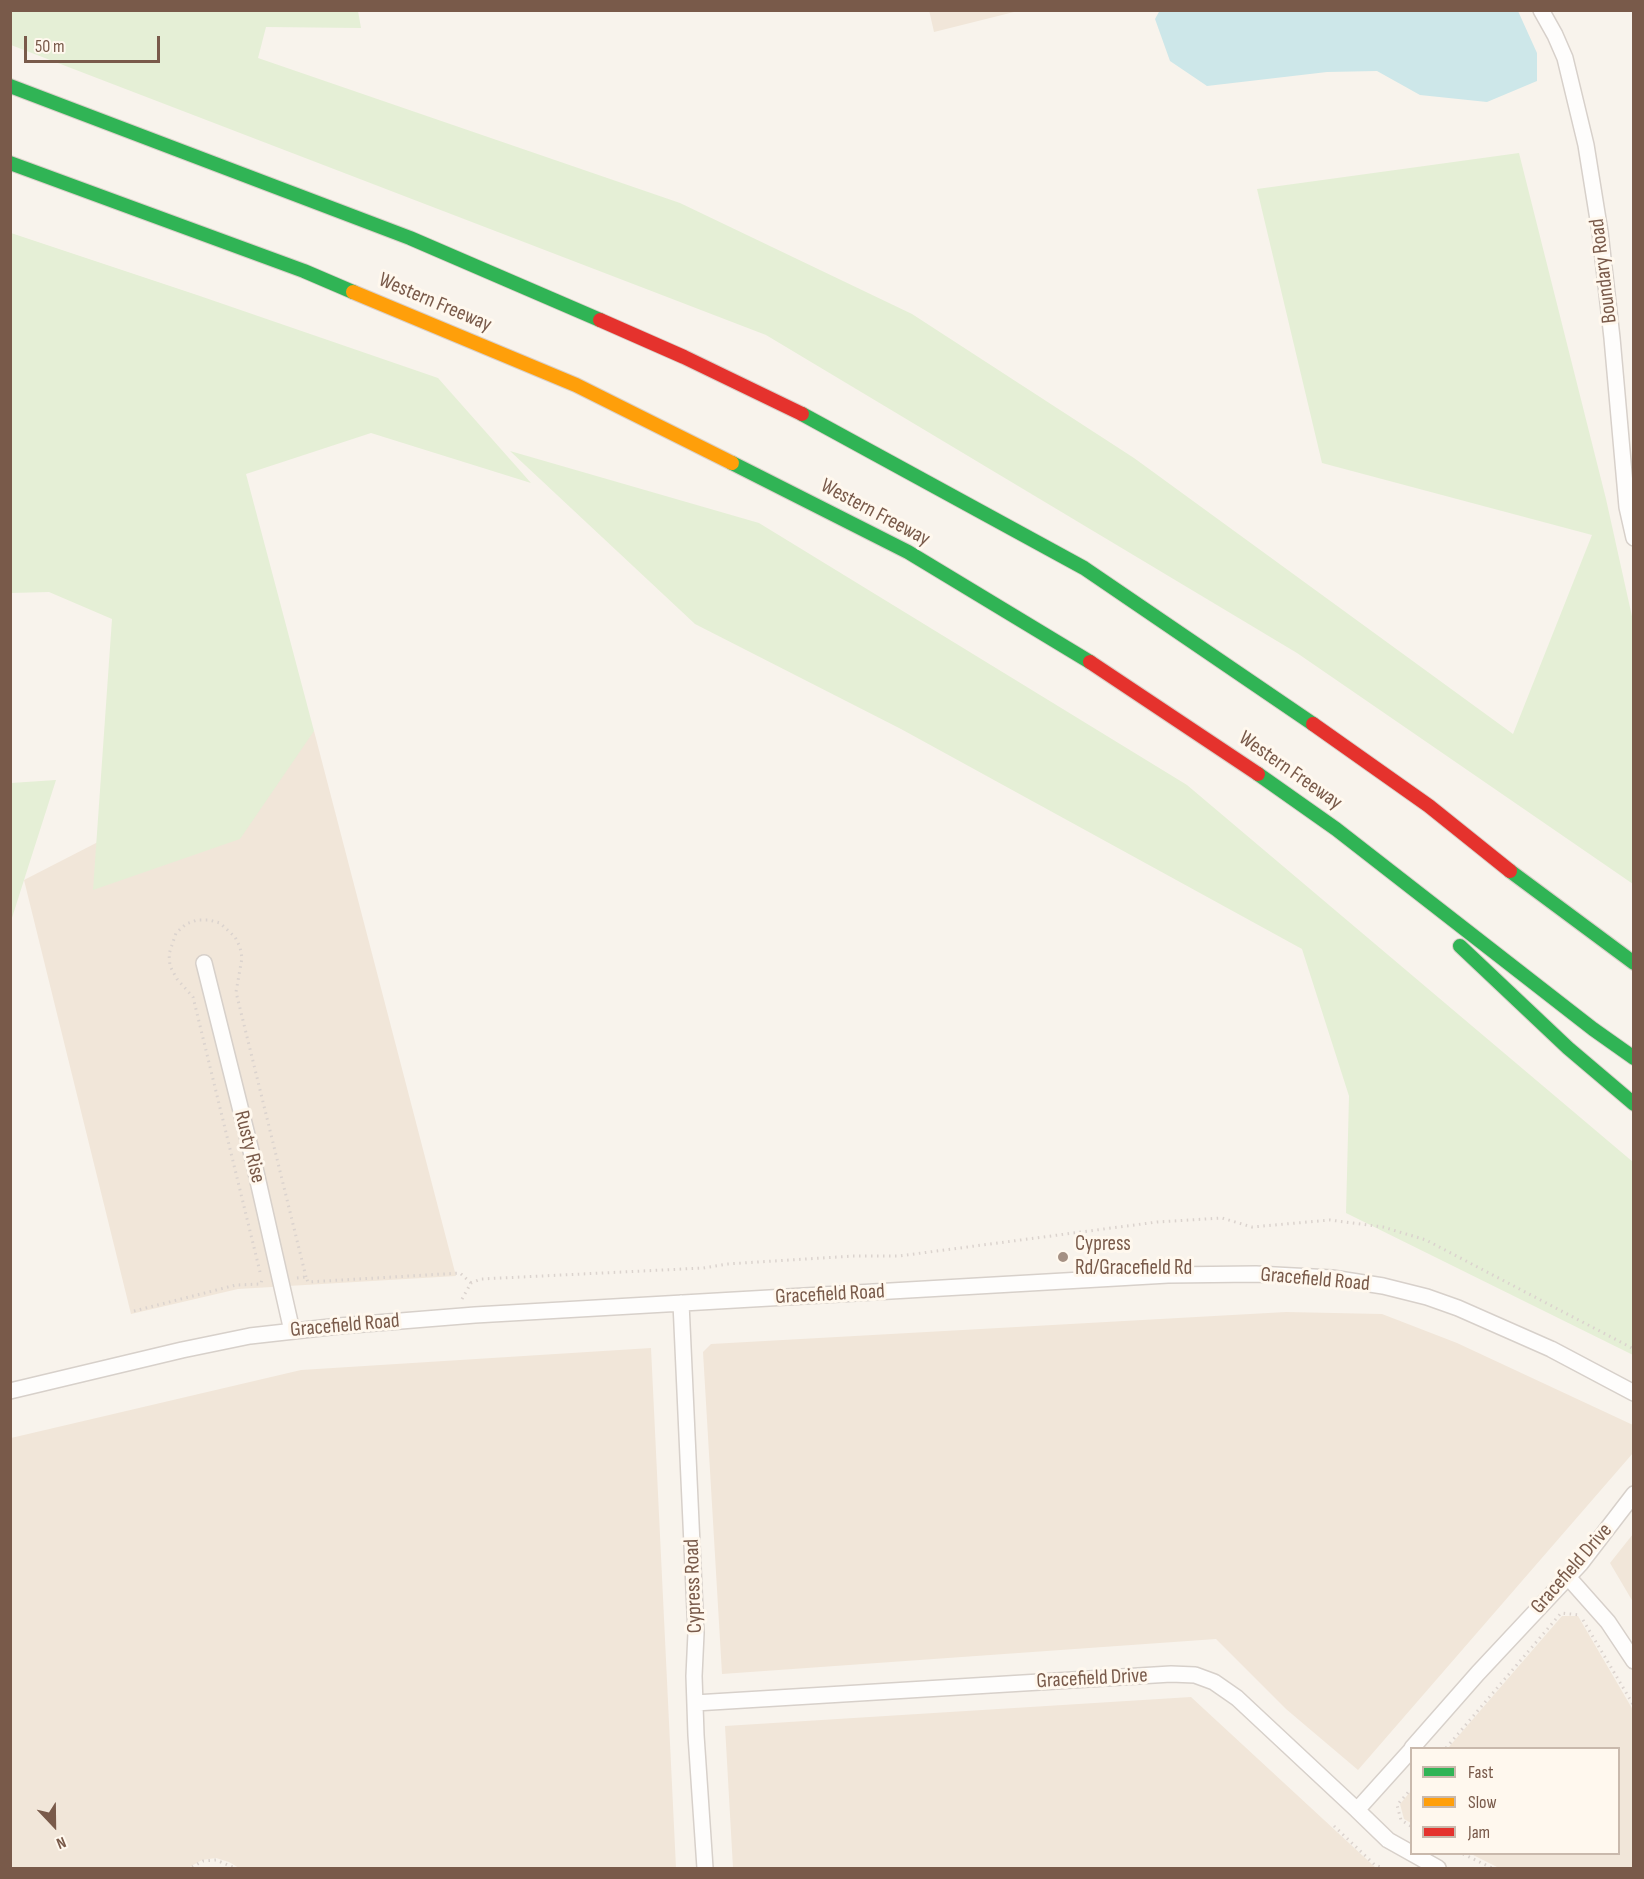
<!DOCTYPE html>
<html>
<head>
<meta charset="utf-8">
<style>
  body { margin:0 }
  #map { position:relative; width:1644px; height:1879px; overflow:hidden; background:#f8f3ec; font-family:"Sofia Sans Condensed",sans-serif }
  canvas { display:block }
  .frame { position:absolute; inset:0; border:12px solid #795a4a; pointer-events:none }
  .legend { position:absolute; left:1410px; top:1747px; width:210px; height:108px; box-sizing:border-box; background:#fff8ee; border:2px solid #c9b9ac; margin:0; padding:8px 10px; list-style:none; font-size:18px; color:#795a4a }
  .legend li { display:flex; align-items:center; gap:12px; height:30px }
  .legend b { width:30px; border:2px solid #c9b9ac }
  .north { position:absolute; left:24px; top:1795px; width:60px; height:60px; -webkit-text-stroke:4px #fff8ee; paint-order:stroke; rotate:158deg; font-size:16px; font-weight:700; line-height:24px; text-align:center; color:#795a4a }
  .north::after { content:''; display:block; margin:auto; width:21px; height:27px; background:#795a4a; clip-path:polygon(50% 0,100% 100%,50% 72%,0 100%) }
  .scale { position:absolute; left:24px; top:36px; width:136px; height:27px; box-sizing:border-box; border:3px solid #795a4a; border-top:0; padding-left:8px; font-size:18px; line-height:21px; white-space:nowrap; color:#795a4a; -webkit-text-stroke:4px #fff8ee; paint-order:stroke }
</style>
</head>
<body>
<div id="map">
<canvas width="1644" height="1879"></canvas>
<div class="frame"></div>
<ul class="legend">
<li><b style="height:8px;background:#30b455"></b>Fast</li>
<li><b style="height:8px;background:#ff9f0a"></b>Slow</li>
<li><b style="height:8px;background:#e5322d"></b>Jam</li>
</ul>
<div class="north">N</div>
<div class="scale">50 m</div>
</div>
<script>
const ctx = document.querySelector('canvas').getContext('2d');
ctx.lineJoin = 'round';
function fill(path, color) {
  ctx.fillStyle = color;
  ctx.fill(path, 'evenodd');
}
function toPath(rows) {
  const path = new Path2D();
  for (const r of rows) {
    path.moveTo(r[0], r[1]);
    for (let i = 2; i < r.length; i += 2) path.lineTo(r[i], r[i + 1]);
  }
  return path;
}
function stroke(path, color, width, dash) {
  ctx.strokeStyle = color;
  ctx.lineWidth = width;
  ctx.lineCap = dash ? 'butt' : 'round';
  ctx.setLineDash(dash || []);
  ctx.stroke(path);
}
function write(font, color, halo, rows, align = 'center') {
  ctx.font = font + ' "Sofia Sans Condensed",sans-serif';
  ctx.lineWidth = 6;
  ctx.setLineDash([]);
  ctx.textBaseline = 'middle';
  ctx.strokeStyle = halo;
  ctx.fillStyle = color;
  for (const [text, x, y, turn = 0] of rows) {
    ctx.save();
    ctx.translate(x, y);
    ctx.rotate((+turn || 0) * Math.PI / 180);
    ctx.textAlign = isNaN(turn) ? turn : align;
    if (halo) ctx.strokeText(text, 0, 0);
    ctx.fillText(text, 0, 0);
    ctx.restore();
  }
}
fill(toPath([
  [929,10,1018,10,1018,11,934,32],
  [314,731,456,1276,238,1289,131,1314,24,880],
  [1286,1312,1382,1314,1457,1343,1633,1425,1633,1453,1358,1770,1286,1709,1216,1639,722,1674,703,1352,711,1344],
  [651,1348,676,1868,239,1868,229,1862,216,1858,202,1860,188,1868,11,1868,11,1438,301,1370],
  [1633,1534,1633,1602,1610,1563],
  [1562,1616,1578,1616,1633,1710,1633,1868,1499,1868,1471,1854,1618,1854,1618,1748,1448,1748],
  [1191,1697,1376,1868,733,1868,725,1726],
  [1411,1791,1411,1823,1404,1819,1400,1804]
]), '#f1e6d9');
fill(toPath([
  [11,10,358,11,361,28,266,27,258,58,680,203,912,314,1134,458,1513,734,1592,535,1322,463,1257,189,1519,153,1606,499,1633,621,1633,884,1297,653,766,335,11,45],
  [11,233,197,295,438,378,531,483,371,433,246,474,314,731,240,839,93,890,112,619,49,592,11,593],
  [510,451,759,523,1187,785,1633,1162,1633,1355,1346,1213,1349,1096,1302,949,901,729,695,624],
  [56,780,24,880,11,921,11,783]
]), '#e5efd6');
fill(toPath([
  [1160,10,1518,11,1537,53,1537,81,1487,102,1420,95,1377,71,1327,72,1207,86,1170,61,1155,19]
]), '#cde7e9');
const street = toPath([
  [1541,10,1555,35,1565,58,1586,145,1600,232,1612,338,1627,507,1634,538],
  [204,963,253,1159,292,1331],
  [681,1303,696,1633,694,1676,696,1735,705,1868],
  [10,1391,182,1350,250,1336,339,1326,475,1315,1168,1275,1256,1274,1332,1278,1383,1286,1427,1297,1458,1308,1551,1349,1634,1393],
  [1568,1577,1608,1622,1634,1661],
  [695,1703,1171,1674,1195,1675,1214,1682,1237,1698,1357,1810,1412,1749],
  [1412,1748,1478,1673,1581,1563,1634,1494],
  [1357,1810,1388,1840,1438,1868]
]);
const fast = toPath([
  [10,86,410,238,600,320],
  [10,163,304,271,353,292],
  [802,414,1084,568,1313,724],
  [732,463,908,552,1090,662],
  [1258,774,1336,829,1593,1029,1634,1058],
  [1510,871,1634,963],
  [1460,946,1568,1048,1634,1104]
]);
const slow = toPath([
  [353,292,576,385,732,463]
]);
const jam = toPath([
  [600,320,684,357,802,414],
  [1090,662,1258,774],
  [1313,724,1429,806,1510,871]
]);
stroke(street, '#d7d0ca', 18);
stroke(fast, '#dad0c9', 16);
stroke(slow, '#dad0c9', 16);
stroke(jam, '#dad0c9', 16);
stroke(toPath([
  [260,1272,193,997,177,979,170,966,169,954,176,933,186,924,197,920,209,920,220,923,235,937,240,947,242,958,236,992,306,1277],
  [297,1278,306,1277,308,1282,460,1273,471,1283],
  [462,1299,471,1283,481,1279,703,1268,727,1264,853,1256,899,1256,1157,1222,1222,1218,1252,1227,1330,1220,1383,1227,1426,1240,1634,1349],
  [134,1311,236,1285,261,1284,262,1279,263,1279],
  [1583,1620,1634,1706],
  [1446,1748,1561,1613,1580,1615],
  [1412,1788,1397,1805,1401,1820,1412,1827],
  [1334,1826,1375,1865,1383,1868],
  [1463,1854,1492,1868],
  [192,1867,203,1861,216,1860,235,1868]
]), '#dbd3ce', 3, [1.5, 4.5]);
stroke(street, '#fefdfc', 15);
stroke(fast, '#30b455', 14);
stroke(slow, '#ff9f0a', 14);
stroke(jam, '#e5322d', 14);
for (const [x, y, r, color] of [
  [1063,1257,6,"#a59083"]
]) {
  const dot = new Path2D();
  dot.arc(x, y, r, 0, 2 * Math.PI);
  ctx.fillStyle = color;
  ctx.fill(dot);
  stroke(dot, '#fff8ee', 2);
}
write('21px', '#795a4a', '#fff8ee', [
  ["Boundary Road",1604,271,-97],
  ["Western Freeway",435,303,23],
  ["Western Freeway",875,513,28],
  ["Western Freeway",1290,771,35],
  ["Rusty Rise",249,1147,76],
  ["Gracefield Road",1315,1280,5],
  ["Gracefield Road",830,1295,-3],
  ["Gracefield Road",345,1326,-5],
  ["Gracefield Drive",1572,1569,-49],
  ["Cypress Road",694,1586,-92],
  ["Gracefield Drive",1092,1679,-3]
]);
write('21px', '#795a4a', '#fff8ee', [
  ["Cypress",1075,1245],
  ["Rd/Gracefield Rd",1075,1269]
], 'left');
</script>
</body>
</html>
